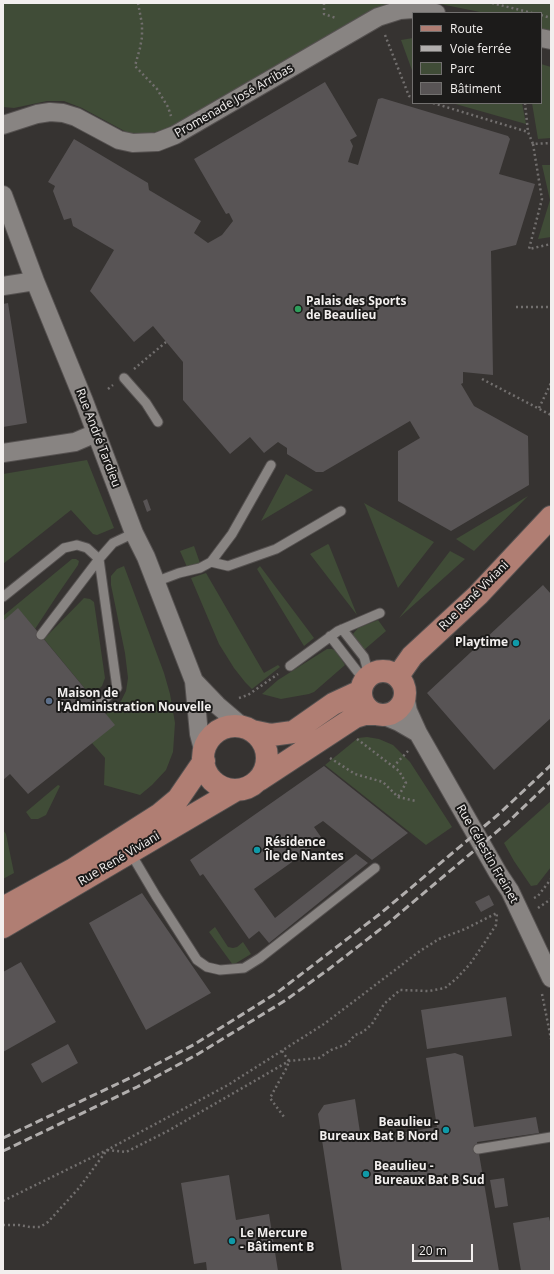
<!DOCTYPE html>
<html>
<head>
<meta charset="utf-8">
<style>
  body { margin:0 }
  #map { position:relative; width:554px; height:1274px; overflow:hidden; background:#363331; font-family:"Open Sans",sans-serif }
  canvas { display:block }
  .frame { position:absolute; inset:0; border:4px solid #f2efee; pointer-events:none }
  .legend { position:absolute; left:412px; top:12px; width:130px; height:92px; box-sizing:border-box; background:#1c1b1a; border:1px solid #72706f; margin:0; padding:5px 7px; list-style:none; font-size:12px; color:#f2efee }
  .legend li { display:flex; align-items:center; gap:8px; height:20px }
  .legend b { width:20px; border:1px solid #72706f }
  .scale { position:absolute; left:412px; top:1244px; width:61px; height:18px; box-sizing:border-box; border:2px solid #f2efee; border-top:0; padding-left:5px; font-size:12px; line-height:14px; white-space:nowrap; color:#f2efee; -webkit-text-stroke:3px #1c1b1a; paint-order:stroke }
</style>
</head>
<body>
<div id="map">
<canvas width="554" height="1274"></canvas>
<div class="frame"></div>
<ul class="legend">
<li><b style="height:5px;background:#b07e73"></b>Route</li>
<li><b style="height:5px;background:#b1aead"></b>Voie ferrée</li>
<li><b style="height:11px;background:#404c37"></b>Parc</li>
<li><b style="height:11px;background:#585455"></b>Bâtiment</li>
</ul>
<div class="scale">20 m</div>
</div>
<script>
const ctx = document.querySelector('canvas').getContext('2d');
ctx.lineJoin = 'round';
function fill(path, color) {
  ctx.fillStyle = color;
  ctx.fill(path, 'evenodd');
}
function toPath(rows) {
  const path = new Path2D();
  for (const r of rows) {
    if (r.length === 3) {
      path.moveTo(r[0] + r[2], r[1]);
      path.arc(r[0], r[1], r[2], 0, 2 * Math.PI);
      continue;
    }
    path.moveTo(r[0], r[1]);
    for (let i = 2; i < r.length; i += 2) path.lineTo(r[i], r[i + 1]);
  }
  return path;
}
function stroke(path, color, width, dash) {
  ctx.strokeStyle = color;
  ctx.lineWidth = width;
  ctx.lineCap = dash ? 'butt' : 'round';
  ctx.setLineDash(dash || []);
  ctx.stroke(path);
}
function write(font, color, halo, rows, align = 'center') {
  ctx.font = font + ' "Open Sans",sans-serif';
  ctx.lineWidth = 4;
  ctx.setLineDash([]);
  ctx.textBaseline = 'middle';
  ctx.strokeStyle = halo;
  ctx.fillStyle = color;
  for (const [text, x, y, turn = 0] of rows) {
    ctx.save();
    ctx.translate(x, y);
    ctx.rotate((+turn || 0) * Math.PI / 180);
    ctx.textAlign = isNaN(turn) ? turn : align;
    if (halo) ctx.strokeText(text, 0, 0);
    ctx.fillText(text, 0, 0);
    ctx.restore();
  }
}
fill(toPath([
  [3,3,398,3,388,4,371,10,165,130,147,136,130,134,82,108,64,101,47,101,14,108,3,107],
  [435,3,551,3,551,32,541,29,541,13,485,13],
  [413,38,413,73,401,40],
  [541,64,551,67,551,138,538,139,532,103,541,103],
  [452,103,522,103,526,124],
  [542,165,551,165,551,237,538,239,550,200],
  [87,460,114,528,97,535,93,534,71,510,3,564,3,474],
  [286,474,313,490,261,521],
  [528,496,474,551,456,539],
  [364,503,434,542,398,588,366,507],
  [328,544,329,545,357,615,310,554],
  [194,546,200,563,187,567,180,551],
  [450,551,465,559,399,618],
  [72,559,76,559,79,561,78,565,58,594,35,629,18,609,3,621,3,616],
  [124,566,164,673,170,694,175,723,173,752,166,770,152,785,140,795,104,785,105,758,92,743,106,714,121,701,126,691,128,678,125,653,111,585,111,576,117,569],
  [260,566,314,638,304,646,257,569],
  [206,573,264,673,278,665,280,667,252,689,245,682,234,668,219,644,191,578],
  [84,598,90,599,94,602,105,678,102,686,91,696,44,639],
  [378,620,386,631,364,650,354,638,353,634,358,628],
  [327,649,332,649,336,651,345,665,314,692,309,694,281,699,262,694,278,680],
  [367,737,379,739,393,745,410,762,452,827,426,845,325,765,358,738],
  [58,785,60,786,46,815,38,819,31,819,26,812],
  [551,801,551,867,537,885,531,886,514,861,504,843],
  [3,830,6,834,14,873,3,879],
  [215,927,228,947,233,948,237,947,243,942,251,954,233,965,209,932]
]), '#404c37');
fill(toPath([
  [325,82,357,136,350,140,353,146,348,162,358,165,378,99,382,98,508,136,510,139,499,174,535,184,516,245,491,251,493,375,463,372,463,383,461,384,474,406,528,436,529,485,451,531,398,501,398,451,420,438,410,421,323,472,316,472,287,454,287,448,278,442,264,453,250,437,230,454,183,400,183,362,153,326,134,342,90,291,114,250,73,226,71,218,64,220,53,191,55,186,48,182,74,139,148,183,149,190,201,221,194,233,208,243,222,235,233,221,229,213,226,214,194,159],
  [8,303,27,423,3,427,3,304],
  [147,499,151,510,147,512,143,501],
  [543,585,551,594,551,718,494,770,427,693],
  [18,608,115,725,28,794,10,774,3,780,3,621],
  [324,766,408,833,372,860,323,821,314,827,323,840,254,889,275,918,356,854,368,863,269,943,259,931,249,939,203,874,200,876,190,860],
  [142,893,211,993,146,1030,89,923],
  [489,895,494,905,481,912,475,902],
  [21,962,56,1022,3,1052,3,972],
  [506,997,512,1036,427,1049,421,1010],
  [68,1044,78,1063,42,1083,31,1064],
  [455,1053,463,1056,474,1127,536,1117,539,1133,477,1142,499,1271,342,1271,318,1114,324,1105,355,1099,361,1139,437,1127,426,1058],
  [229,1175,236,1220,269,1214,278,1271,207,1271,206,1262,194,1264,181,1183],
  [504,1178,508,1206,495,1208,490,1180],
  [549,1217,551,1226,551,1271,521,1271,513,1223]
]), '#585455');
const service = toPath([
  [124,378,146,403,158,422],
  [211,562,228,566,276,549,341,511],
  [155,582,179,573,200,568,211,562,232,534,271,465],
  [3,597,64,548,77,545,87,548,99,559,113,543,134,533],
  [342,629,364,657,369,675],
  [41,635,99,559,117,688,98,705],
  [330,636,364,680],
  [290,666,338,631,380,613],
  [130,852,156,896,197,960,207,967,220,970,244,968,260,958,375,868],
  [478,1149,551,1137]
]);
const minor = toPath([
  [541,38,551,40],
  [3,125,37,114,50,112,63,113,76,117,119,140,133,143,157,142,175,135,378,17,400,10,413,9,436,13],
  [3,195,35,281,84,401,134,533,146,557,194,681,199,734,204,753],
  [3,286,35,281],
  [3,453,75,442,96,433],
  [194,681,217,705,244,728],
  [405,696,408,711,418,733,498,873,510,891,551,978],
  [382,715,399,722,418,733]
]);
const primary = toPath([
  [383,693,22],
  [398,676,412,656,478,595,551,517],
  [235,758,32],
  [252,731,271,735,293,732,333,704,361,691],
  [259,780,355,717,365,714,376,714],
  [3,908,72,870,160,814,178,799,204,761],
  [3,927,236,790]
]);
stroke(service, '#555150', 11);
stroke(minor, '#555150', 20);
stroke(primary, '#555150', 24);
stroke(toPath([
  [138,3,142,24,142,37,140,48,135,66,157,89,168,107,171,116],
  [324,3,324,14,336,18],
  [492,3,532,13],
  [541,15,551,18],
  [385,35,409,96,413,97],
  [433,103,528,132,533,144,551,143],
  [525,103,528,132],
  [533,144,542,199,529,249,551,244],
  [516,307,551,307],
  [134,369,166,342],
  [482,379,551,415],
  [108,389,113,385],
  [539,408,551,383],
  [239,698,248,695,278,674],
  [357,739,399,771,406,783,398,797],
  [330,758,355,774,383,782,398,797,416,801],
  [393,767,408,751],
  [534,898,538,896,551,879],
  [538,908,551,899],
  [542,994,551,1039],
  [282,1051,289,1061,287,1067,270,1098,284,1117],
  [3,1201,107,1150,228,1085,324,1024,420,951,439,939,465,929,497,913],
  [3,1225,19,1225,30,1227,40,1227,48,1222,79,1188,107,1150,126,1152,166,1132,289,1061,319,1058,331,1050,347,1044,355,1035,363,1032,372,1024,384,1004,400,990,429,991,445,988,457,978,470,964,485,942,496,925,497,913]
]), '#726f6e', 2.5, [2, 3]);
stroke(service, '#888482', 9);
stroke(minor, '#888482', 18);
stroke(primary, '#b07e73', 22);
stroke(toPath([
  [3,1138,134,1076,195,1044,278,992,381,913,500,813,551,765],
  [3,1151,137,1087,198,1054,286,1000,329,969,387,924,507,823,551,781]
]), '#b1aead', 3, [8, 4]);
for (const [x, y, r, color] of [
  [298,309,4,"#2e9e5b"],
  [516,643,4,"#0f9aa8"],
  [49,701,4,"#5c6f8a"],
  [257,850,4,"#0f9aa8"],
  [446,1130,4,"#0f9aa8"],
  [366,1174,4,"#0f9aa8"],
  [232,1241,4,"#0f9aa8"]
]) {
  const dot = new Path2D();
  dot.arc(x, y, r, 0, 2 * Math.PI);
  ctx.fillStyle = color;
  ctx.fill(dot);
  stroke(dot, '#1c1b1a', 1.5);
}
write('12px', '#f2efee', '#1c1b1a', [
  ["Promenade José Arribas",234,101,-30],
  ["Rue André Tardieu",98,438,69],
  ["Rue René Viviani",474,596,-45],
  ["Rue Célestin Freinet",487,854,60],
  ["Rue René Viviani",119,859,-31]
]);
write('bold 12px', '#f2efee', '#1c1b1a', [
  ["Palais des Sports",306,302],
  ["de Beaulieu",306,316],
  ["Playtime",508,643,"right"],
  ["Maison de",57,694],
  ["l'Administration Nouvelle",57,708],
  ["Résidence",265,843],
  ["Île de Nantes",265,857],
  ["Beaulieu -",438,1123,"right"],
  ["Bureaux Bat B Nord",438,1137,"right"],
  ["Beaulieu -",374,1167],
  ["Bureaux Bat B Sud",374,1181],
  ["Le Mercure",240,1234],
  ["- Bâtiment B",240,1248]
], 'left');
</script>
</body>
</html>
